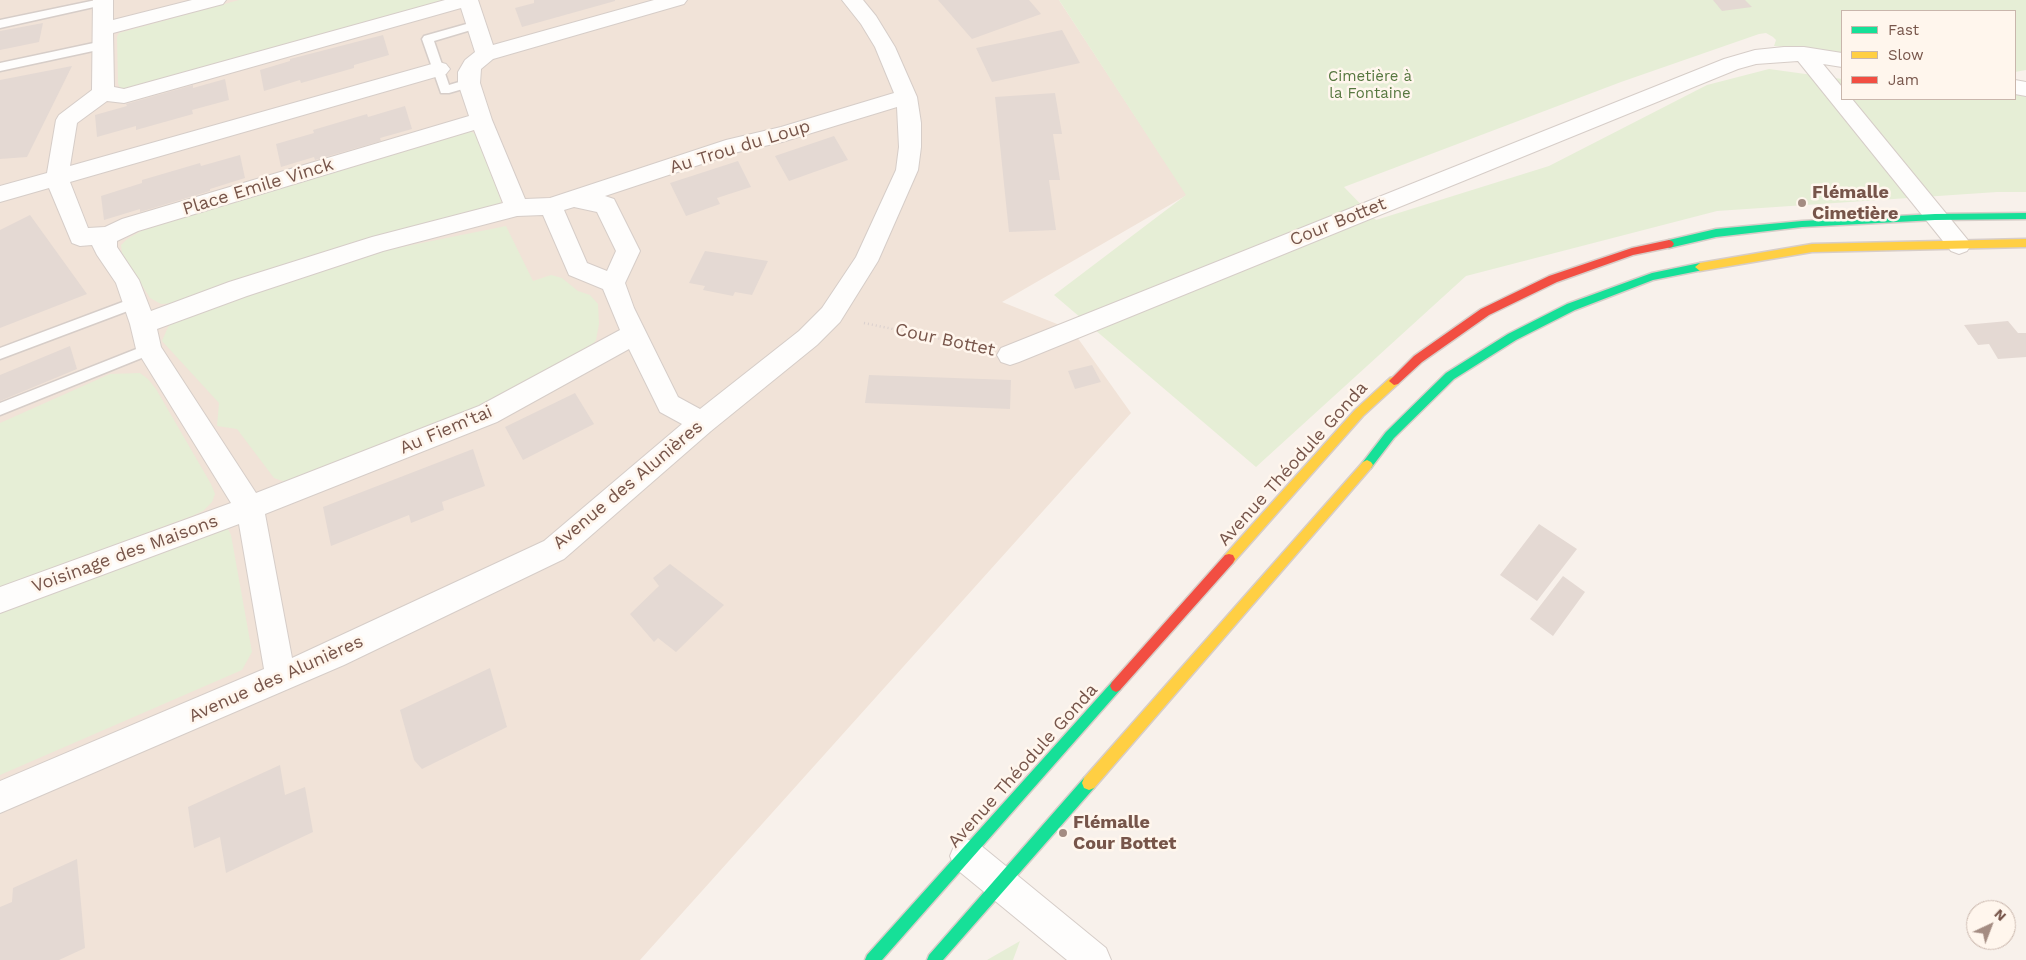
<!DOCTYPE html>
<html>
<head>
<meta charset="utf-8">
<style>
  body { margin:0 }
  #map { position:relative; width:2026px; height:960px; overflow:hidden; background:#f8f1eb; font-family:"Work Sans",sans-serif }
  canvas { display:block }
  .legend { position:absolute; left:1841px; top:10px; width:175px; height:90px; box-sizing:border-box; background:#fff6ed; border:1px solid #c9b6ac; margin:0; padding:6px 9px; list-style:none; font-size:15px; color:#77554a }
  .legend li { display:flex; align-items:center; gap:10px; height:25px }
  .legend b { width:25px; border:1px solid #c9b6ac }
  .north { position:absolute; left:1966px; top:900px; width:50px; height:50px; box-sizing:border-box; background:#fff6ed; border:1px solid #c9b6ac; border-radius:50%; rotate:43deg; font-size:14px; font-weight:700; line-height:20px; text-align:center; color:#77554a }
  .north::after { content:''; display:block; margin:auto; width:18px; height:22px; background:#a48c82; clip-path:polygon(50% 0,100% 100%,50% 72%,0 100%) }
</style>
</head>
<body>
<div id="map">
<canvas width="2026" height="960"></canvas>
<ul class="legend">
<li><b style="height:6px;background:#16e098"></b>Fast</li>
<li><b style="height:6px;background:#ffcf43"></b>Slow</li>
<li><b style="height:6px;background:#f24e42"></b>Jam</li>
</ul>
<div class="north">N</div>
</div>
<script>
const ctx = document.querySelector('canvas').getContext('2d');
ctx.lineJoin = 'round';
function fill(path, color) {
  ctx.fillStyle = color;
  ctx.fill(path, 'evenodd');
}
function toPath(rows) {
  const path = new Path2D();
  for (const r of rows) {
    path.moveTo(r[0], r[1]);
    for (let i = 2; i < r.length; i += 2) path.lineTo(r[i], r[i + 1]);
  }
  return path;
}
function stroke(path, color, width, dash) {
  ctx.strokeStyle = color;
  ctx.lineWidth = width;
  ctx.lineCap = dash ? 'butt' : 'round';
  ctx.setLineDash(dash || []);
  ctx.stroke(path);
}
function write(font, color, halo, rows, align = 'center') {
  ctx.font = font + ' "Work Sans",sans-serif';
  ctx.lineWidth = 5;
  ctx.setLineDash([]);
  ctx.textBaseline = 'middle';
  ctx.strokeStyle = halo;
  ctx.fillStyle = color;
  for (const [text, x, y, turn = 0] of rows) {
    ctx.save();
    ctx.translate(x, y);
    ctx.rotate((+turn || 0) * Math.PI / 180);
    ctx.textAlign = isNaN(turn) ? turn : align;
    if (halo) ctx.strokeText(text, 0, 0);
    ctx.fillText(text, 0, 0);
    ctx.restore();
  }
}
fill(toPath([
  [0,0,1059,0,1187,195,1002,302,1072,330,1131,413,640,960,0,960]
]), '#f1e3d8');
fill(toPath([
  [239,0,444,0,438,3,127,90,120,88,118,83,117,37,119,33],
  [1059,0,2026,0,2026,70,2015,72,2015,11,1842,11,1842,53,1817,49,1774,46,1776,40,1773,37,1766,33,1759,34,1621,82,1344,187,1376,220,1549,166,1707,85,1769,69,1842,79,1842,99,2015,99,2015,89,2026,90,2026,192,1997,192,1717,211,1466,276,1256,467,1054,295,1186,195],
  [470,131,479,136,501,201,500,206,176,303,161,304,150,298,122,253,121,245,127,239,143,230],
  [506,226,533,281,551,275,562,278,578,291,590,295,598,304,599,324,596,340,590,348,473,410,291,484,274,478,237,429,217,426,219,403,162,341,168,327,176,320,377,252],
  [140,373,148,379,156,389,211,484,215,494,212,502,203,511,192,516,0,587,0,423,110,374],
  [227,527,231,535,252,652,242,670,0,775,0,609],
  [1020,941,1013,960,987,960]
]), '#e6eed6');
fill(toPath([
  [534,0,615,0,615,1,522,27,515,8,534,3],
  [938,0,1029,0,1041,14,972,39],
  [1713,0,1745,0,1752,7,1722,11],
  [43,23,39,42,0,50,0,31],
  [1062,30,1080,63,992,82,976,48],
  [383,35,389,55,354,65,354,68,301,83,300,80,264,91,260,70,290,61,290,59],
  [72,66,27,157,0,159,0,80],
  [225,79,229,100,192,110,193,114,136,130,136,126,97,137,95,115,127,106,126,104,193,85,193,88],
  [1055,93,1062,134,1053,134,1060,180,1049,180,1056,230,1009,232,995,97],
  [405,106,412,129,380,138,381,141,315,160,314,157,281,167,276,144,314,133,313,130,367,114,368,117],
  [834,136,848,160,789,181,775,156],
  [240,155,245,178,210,189,210,191,140,212,140,209,104,220,101,196,142,183,142,180,200,163,201,166],
  [738,161,751,187,717,198,720,204,686,216,670,183],
  [30,215,87,294,0,328,0,230],
  [705,251,768,261,752,295,735,292,733,296,703,290,705,286,689,283],
  [2008,321,2018,333,2026,333,2026,357,1998,359,1989,344,1978,345,1964,325],
  [70,346,77,369,0,401,0,375],
  [1092,365,1101,382,1075,389,1068,371],
  [869,375,1011,380,1010,409,865,403],
  [575,393,594,424,523,460,505,427],
  [473,449,485,486,442,502,444,510,411,523,409,515,331,546,323,507],
  [1539,524,1577,549,1537,601,1500,575],
  [670,564,724,605,676,652,658,638,654,642,630,614,659,586,653,578],
  [1563,576,1585,592,1553,636,1530,619],
  [490,668,507,727,422,769,414,760,400,710],
  [280,765,285,795,305,787,313,832,226,873,220,837,194,848,188,807],
  [77,859,85,948,59,960,0,960,0,907,12,902,13,888]
]), '#e4d9d3');
const lane = toPath([
  [96,0,107,0,108,2,103,5,0,28,0,20,96,0],
  [477,21,483,25,481,27,434,41,449,85,469,79,475,83,473,86,449,93,441,93,422,39,424,36,477,21],
  [103,41,107,42,109,45,107,48,0,71,0,63,103,41],
  [136,297,141,298,143,302,141,306,0,359,0,348,136,297],
  [149,344,154,345,156,349,154,353,0,415,0,403,149,344]
]);
const street = toPath([
  [93,0,113,0,113,20,192,0,226,0,223,4,113,33,114,87,124,89,445,0,478,0,493,45,654,0,687,0,684,4,493,59,481,69,480,83,492,120,525,199,550,198,726,140,781,127,894,93,875,47,861,24,842,0,863,0,876,16,895,47,917,97,921,123,921,147,918,170,878,261,840,322,817,345,711,431,564,559,344,665,0,813,0,781,264,669,239,524,0,613,0,587,231,503,136,349,130,324,116,283,97,255,92,245,80,246,72,243,49,188,0,202,0,186,47,173,56,120,59,115,92,90,93,0],
  [461,8,475,52,465,60,458,72,458,83,469,116,122,219,105,227,88,228,70,182,446,74,450,69,446,64,439,62,70,166,77,123,107,101,124,103,461,8],
  [897,107,899,147,896,170,856,257,822,308,799,331,700,409,678,397,634,308,625,283,640,251,614,199,605,196,738,152,782,142,897,107],
  [474,130,503,203,372,237,229,282,151,311,139,280,117,247,117,241,138,231,474,130],
  [574,207,597,212,616,251,607,271,587,263,564,210,574,207],
  [543,215,569,275,603,289,620,330,479,406,256,493,161,347,157,329,247,296,383,251,517,216,543,215],
  [629,349,660,412,682,424,544,541,292,658,265,514,497,422,629,349],
  [1784,47,1804,47,1842,53,1842,67,1823,64,1842,87,1842,99,1852,99,1967,239,1971,245,1967,251,1959,254,1951,251,1798,61,1756,64,1738,69,1019,362,1010,365,1001,362,997,355,1001,348,1724,59,1755,50,1784,47],
  [2015,80,2026,82,2026,96,2015,94,2015,80],
  [967,839,979,844,1106,948,1111,960,1067,960,955,868,950,856,955,844,967,839]
]);
const fast = toPath([
  [2026,213,2026,219,1935,220,1802,227,1716,237,1669,248,1664,244,1669,240,1716,229,1802,221,1935,214,2026,213],
  [1700,263,1705,267,1703,270,1653,280,1575,310,1516,340,1454,379,1394,438,1371,468,1363,468,1361,465,1363,462,1386,432,1446,373,1508,334,1567,304,1652,273,1700,263],
  [1116,680,1120,682,1122,686,1120,690,882,960,865,960,867,955,1112,682,1116,680],
  [1089,776,1094,778,1096,783,1094,788,943,960,927,960,929,955,1084,778,1089,776]
]);
const slow = toPath([
  [2026,239,2026,247,1812,252,1700,271,1695,267,1700,263,1812,244,2026,239],
  [1394,377,1399,381,1398,384,1363,416,1233,563,1229,564,1225,563,1223,559,1225,555,1355,410,1390,378,1394,377],
  [1367,460,1371,462,1373,465,1371,468,1094,788,1089,790,1084,788,1082,783,1084,778,1363,462,1367,460]
]);
const jam = toPath([
  [1669,240,1672,241,1674,244,1672,247,1633,255,1557,282,1489,315,1422,362,1398,384,1394,385,1389,381,1414,356,1481,309,1549,276,1632,248,1669,240],
  [1229,554,1233,555,1235,559,1233,563,1120,690,1116,692,1112,690,1110,686,1112,682,1225,555,1229,554]
]);
stroke(lane, '#d6cdc8', 3);
stroke(street, '#d6cdc8', 2);
stroke(fast, '#d7cdc8', 3);
stroke(slow, '#d7cdc8', 3);
stroke(jam, '#d7cdc8', 3);
stroke(toPath([
  [864,323,980,347]
]), '#dad0ce', 2.5, [1, 3]);
fill(lane, '#fefdfc');
fill(street, '#fefdfc');
fill(fast, '#16e098');
fill(slow, '#ffcf43');
fill(jam, '#f24e42');
for (const [x, y, r, color] of [
  [1802,203,5,"#a48c82"],
  [1063,833,5,"#a48c82"]
]) {
  const dot = new Path2D();
  dot.arc(x, y, r, 0, 2 * Math.PI);
  ctx.fillStyle = color;
  ctx.fill(dot);
  stroke(dot, '#fff6ed', 2);
}
write('15px', '#56773f', '#fff6ed', [
  ["Cimetière à",1370,77],
  ["la Fontaine",1370,94]
]);
write('18px', '#77554a', '#fff6ed', [
  ["Au Trou du Loup",740,147,-17],
  ["Place Emile Vinck",258,187,-17],
  ["Cour Bottet",1338,222,-22],
  ["Cour Bottet",945,340,12],
  ["Au Fiem'tai",446,430,-23],
  ["Avenue Théodule Gonda",1293,464,-48],
  ["Avenue des Alunières",628,485,-40],
  ["Voisinage des Maisons",125,554,-20],
  ["Avenue des Alunières",276,679,-24],
  ["Avenue Théodule Gonda",1023,766,-48]
]);
write('bold 18px', '#77554a', '#fff6ed', [
  ["Flémalle",1812,193],
  ["Cimetière",1812,214],
  ["Flémalle",1073,823],
  ["Cour Bottet",1073,844]
], 'left');
</script>
</body>
</html>
